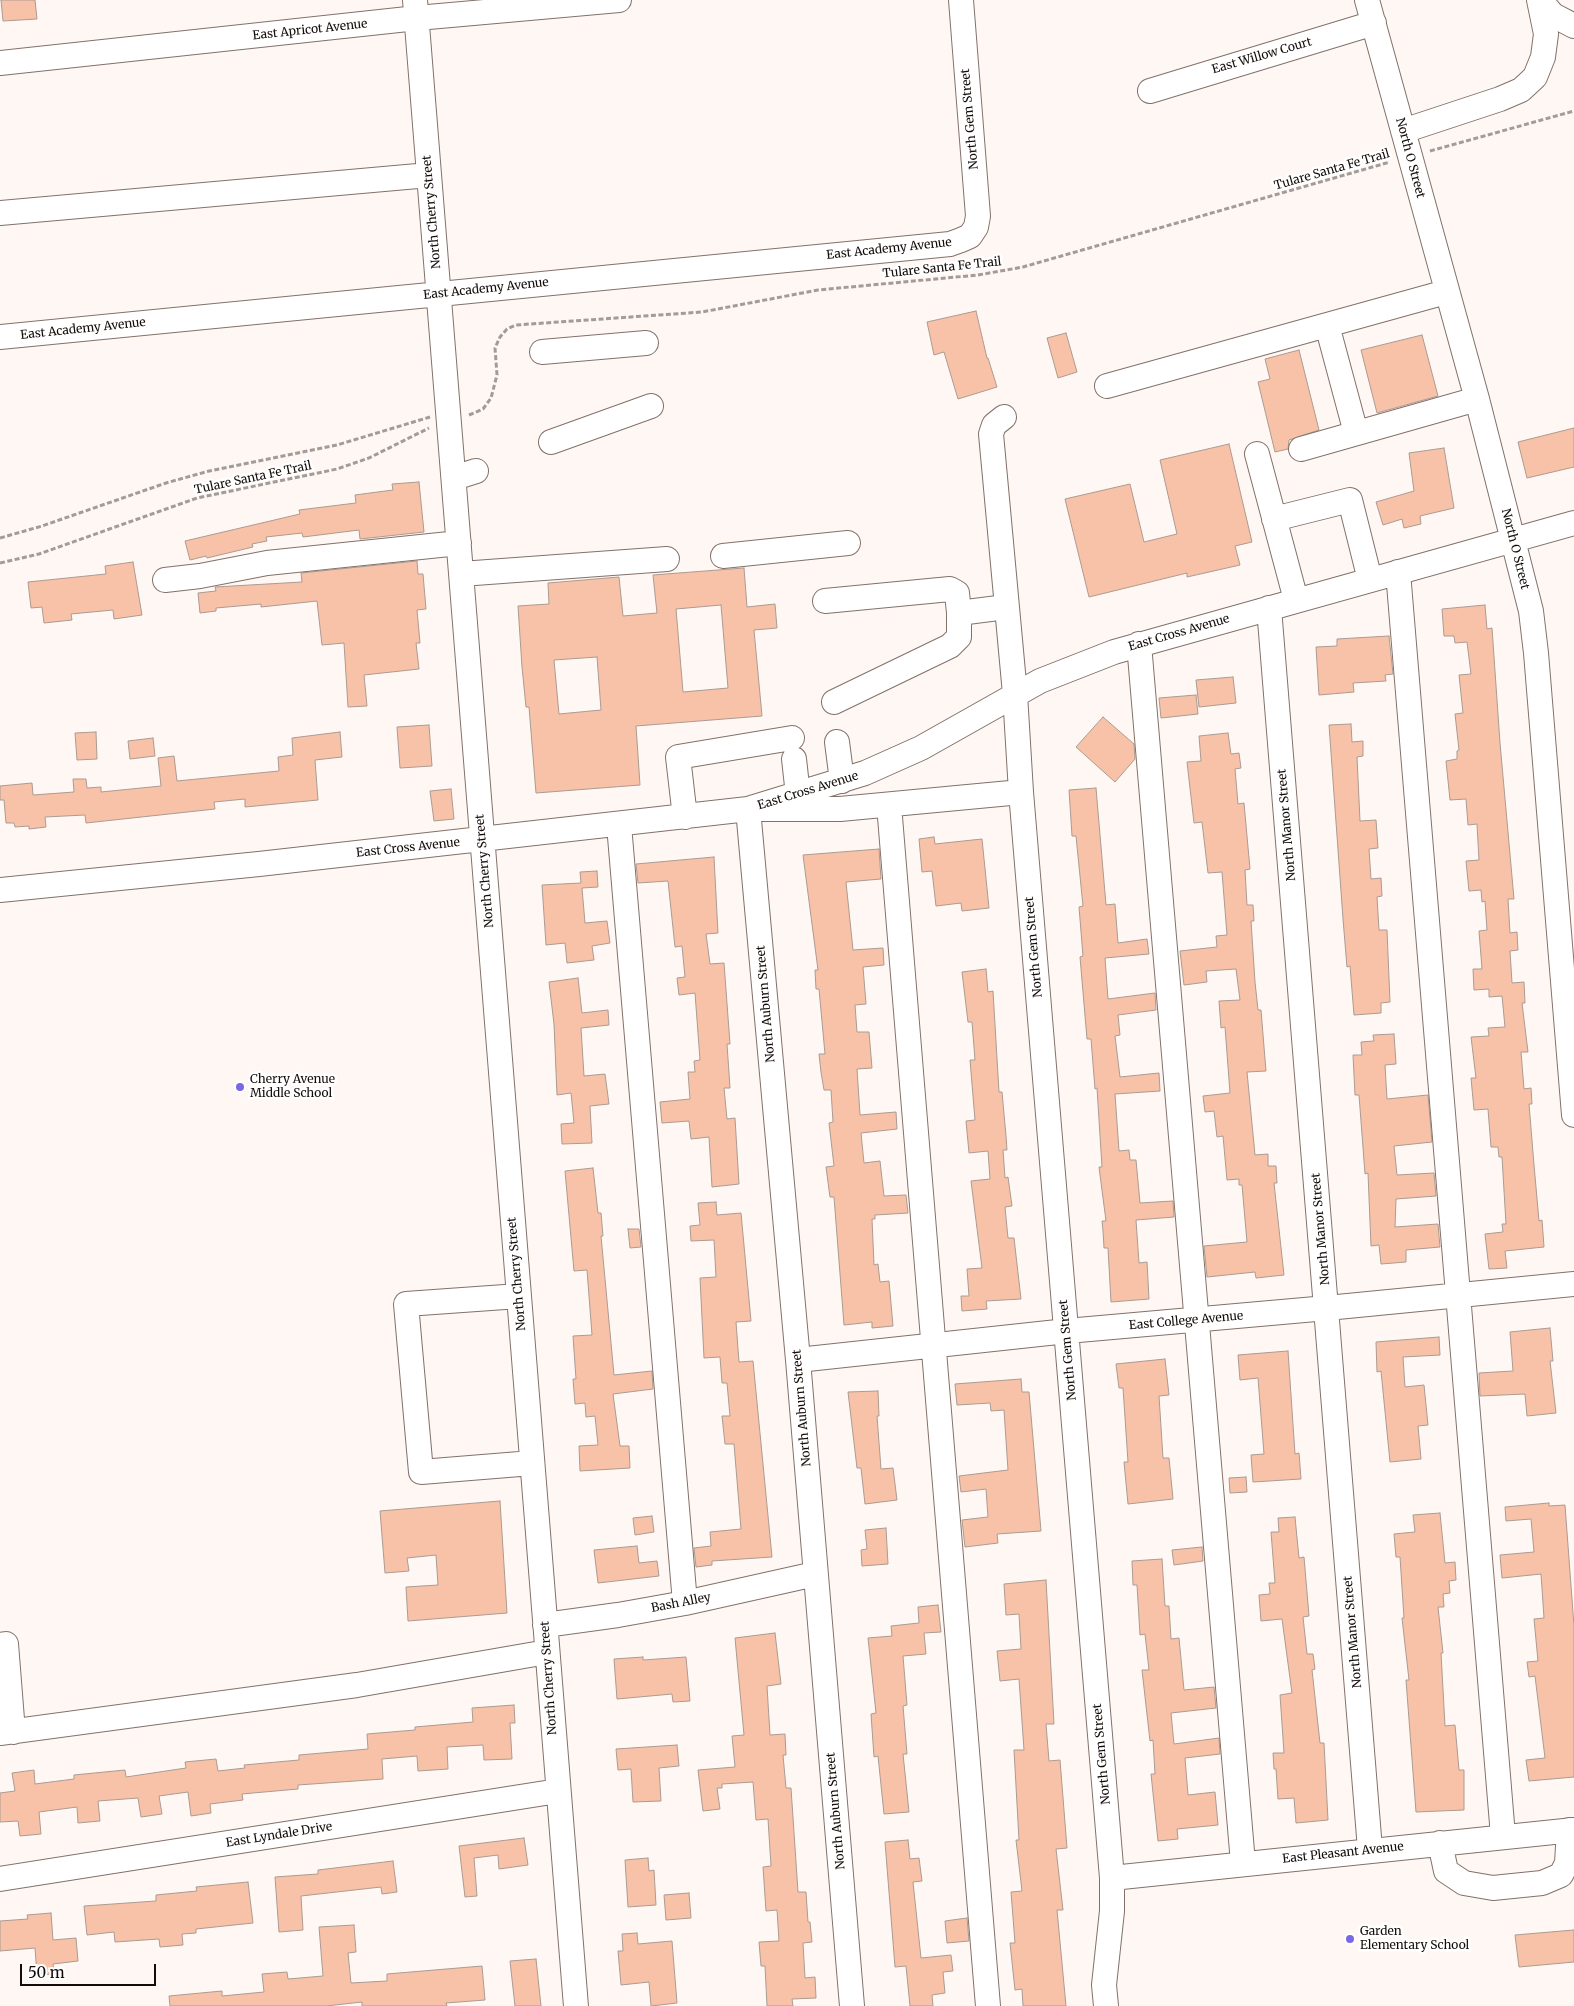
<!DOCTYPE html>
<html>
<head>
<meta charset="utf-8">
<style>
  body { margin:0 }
  #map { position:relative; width:1574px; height:2006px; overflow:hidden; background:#fff7f3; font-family:Merriweather,serif }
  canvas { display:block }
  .scale { position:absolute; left:20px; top:1964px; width:136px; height:22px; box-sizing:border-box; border:2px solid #130d0a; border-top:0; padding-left:6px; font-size:15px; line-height:18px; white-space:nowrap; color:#130d0a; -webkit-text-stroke:4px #fff; paint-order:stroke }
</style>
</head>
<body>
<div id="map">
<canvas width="1574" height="2006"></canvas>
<div class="scale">50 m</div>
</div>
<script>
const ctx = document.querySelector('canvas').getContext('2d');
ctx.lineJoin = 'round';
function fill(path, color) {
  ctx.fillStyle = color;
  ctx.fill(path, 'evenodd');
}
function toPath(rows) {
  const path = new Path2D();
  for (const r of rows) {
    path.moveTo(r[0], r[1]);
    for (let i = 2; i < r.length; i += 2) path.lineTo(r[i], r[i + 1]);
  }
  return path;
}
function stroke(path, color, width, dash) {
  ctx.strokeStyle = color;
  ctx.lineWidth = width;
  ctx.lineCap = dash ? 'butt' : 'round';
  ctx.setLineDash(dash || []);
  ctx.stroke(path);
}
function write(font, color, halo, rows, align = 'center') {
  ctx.font = font + ' Merriweather,serif';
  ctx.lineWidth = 5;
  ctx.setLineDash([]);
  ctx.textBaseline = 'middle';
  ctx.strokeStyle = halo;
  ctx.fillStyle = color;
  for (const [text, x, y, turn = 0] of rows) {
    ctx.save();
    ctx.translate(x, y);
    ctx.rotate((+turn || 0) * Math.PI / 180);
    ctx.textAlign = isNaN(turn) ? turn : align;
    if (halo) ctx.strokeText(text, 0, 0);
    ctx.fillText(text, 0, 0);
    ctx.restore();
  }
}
const building = toPath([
  [1,0,35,0,37,19,3,21,1,0],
  [976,311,987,358,988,358,997,387,958,399,944,352,934,355,927,322,976,311],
  [1066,333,1077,372,1058,378,1047,338,1066,333],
  [1422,335,1438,396,1377,413,1361,350,1422,335],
  [1299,350,1319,430,1289,440,1288,449,1275,452,1258,382,1270,379,1265,359,1299,350],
  [1574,428,1574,467,1527,478,1518,442,1574,428],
  [1229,444,1252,542,1235,546,1240,565,1187,577,1187,573,1089,597,1065,499,1130,484,1144,542,1177,534,1160,460,1229,444],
  [1444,448,1454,508,1420,516,1421,524,1404,528,1402,519,1383,525,1376,502,1414,491,1409,453,1444,448],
  [419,482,424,532,360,539,359,530,303,537,302,533,266,537,267,541,252,544,253,547,207,558,206,556,190,560,185,541,300,514,299,510,356,503,355,495,393,490,392,484,419,482],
  [417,561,418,574,423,574,426,609,417,610,420,643,416,643,419,669,364,675,367,706,348,707,344,643,322,645,317,601,261,607,261,604,216,608,216,611,200,613,198,593,216,591,215,587,302,582,301,573,417,561],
  [133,562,142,615,114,619,113,610,71,614,72,620,44,623,42,607,31,608,28,582,106,574,105,566,133,562],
  [744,568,747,607,775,604,777,628,754,630,762,716,636,726,640,785,536,793,529,707,526,707,522,667,518,606,549,604,548,583,619,577,623,616,657,613,653,575,744,568],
  [721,605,728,688,683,692,676,609,721,605],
  [597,657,601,710,559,714,554,660,597,657],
  [1485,605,1487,629,1492,628,1500,743,1514,899,1508,899,1510,933,1517,932,1518,950,1510,951,1512,983,1524,982,1525,1003,1522,1003,1528,1052,1521,1052,1524,1089,1531,1088,1532,1104,1529,1104,1534,1165,1539,1221,1542,1220,1544,1247,1505,1251,1507,1268,1489,1269,1485,1234,1503,1232,1502,1224,1506,1224,1502,1157,1499,1157,1498,1147,1491,1147,1488,1109,1474,1110,1471,1078,1476,1078,1471,1037,1489,1036,1488,1028,1505,1027,1502,996,1489,997,1489,989,1474,990,1473,969,1482,969,1479,931,1487,930,1485,901,1482,902,1481,890,1469,891,1466,861,1479,860,1477,824,1468,825,1466,799,1450,800,1446,761,1457,759,1457,751,1459,750,1455,714,1463,713,1459,675,1471,674,1467,642,1455,643,1454,636,1444,636,1442,609,1485,605],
  [1389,636,1393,674,1385,675,1386,681,1353,683,1354,692,1319,695,1316,647,1337,646,1337,639,1389,636],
  [1233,677,1236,703,1199,707,1196,680,1233,677],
  [1196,695,1198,714,1161,718,1159,698,1196,695],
  [1103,717,1134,744,1135,759,1115,782,1076,747,1103,717],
  [1351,724,1352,742,1363,741,1363,756,1357,757,1360,821,1376,820,1378,848,1369,849,1371,879,1381,878,1382,896,1377,897,1379,930,1387,930,1390,1002,1381,1003,1381,1013,1354,1015,1350,966,1347,967,1343,919,1329,725,1351,724],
  [429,725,432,766,400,768,397,727,429,725],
  [96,732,97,759,77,760,75,733,96,732],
  [340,732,342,757,315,760,318,800,245,807,245,799,214,802,215,809,86,823,85,815,45,817,46,827,29,829,29,826,15,827,14,823,6,823,4,800,0,800,0,786,32,783,33,795,74,792,73,779,86,779,87,788,101,787,101,792,161,786,158,758,174,756,177,781,279,771,278,757,293,755,292,738,340,732],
  [1228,733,1231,754,1239,753,1241,768,1235,769,1238,804,1244,803,1250,869,1245,870,1247,905,1253,905,1254,921,1251,921,1255,982,1258,1010,1261,1010,1266,1071,1247,1072,1255,1155,1268,1154,1268,1166,1276,1166,1277,1183,1274,1183,1284,1275,1256,1278,1255,1272,1207,1277,1204,1246,1247,1242,1242,1185,1239,1185,1239,1179,1227,1180,1223,1136,1217,1137,1214,1111,1205,1112,1203,1096,1230,1093,1225,1027,1221,1028,1219,1001,1240,1000,1236,969,1206,971,1207,982,1184,985,1180,951,1217,947,1216,936,1227,935,1222,872,1208,873,1202,822,1194,823,1187,762,1201,761,1199,736,1228,733],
  [153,738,155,756,130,759,128,741,153,738],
  [1096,788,1106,905,1115,904,1118,943,1147,939,1149,954,1105,958,1108,999,1155,993,1156,1010,1118,1015,1120,1035,1115,1036,1120,1077,1159,1073,1160,1091,1115,1094,1119,1151,1129,1150,1130,1160,1136,1160,1140,1203,1173,1201,1174,1217,1136,1220,1139,1263,1147,1262,1149,1299,1111,1302,1108,1248,1104,1248,1103,1231,1102,1221,1106,1221,1099,1167,1102,1167,1097,1088,1095,1089,1091,1039,1087,1039,1080,957,1083,956,1079,907,1083,906,1076,836,1072,836,1069,790,1096,788],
  [451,789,454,819,434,821,430,791,451,789],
  [934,837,935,844,982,839,989,908,962,911,961,903,936,906,932,871,922,872,919,839,934,837],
  [879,849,881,879,846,882,853,950,883,948,884,965,863,967,866,1004,855,1005,857,1032,869,1032,872,1068,857,1069,860,1115,896,1112,897,1129,861,1133,864,1163,880,1161,884,1196,906,1195,908,1213,875,1215,875,1219,872,1219,874,1265,878,1264,880,1282,889,1281,893,1326,872,1328,872,1322,844,1325,834,1197,830,1197,826,1167,834,1166,829,1123,833,1122,831,1090,824,1090,821,1072,819,1054,825,1054,819,989,816,989,815,970,818,970,803,855,879,849],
  [714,857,718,933,706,934,710,964,724,963,730,1044,727,1044,730,1088,724,1088,727,1119,735,1118,739,1184,712,1187,709,1137,691,1139,689,1121,662,1123,660,1102,690,1099,688,1072,695,1072,694,1061,700,1060,695,993,679,995,677,978,685,977,682,946,675,947,668,881,638,883,636,864,714,857],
  [597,871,598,887,582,888,585,923,607,921,610,943,592,946,594,960,567,963,565,943,546,945,542,885,581,883,580,872,597,871],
  [986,969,988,992,993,991,999,1092,1002,1092,1006,1136,1007,1150,1003,1150,1005,1178,1008,1177,1012,1206,1005,1207,1008,1238,1014,1238,1021,1299,986,1301,987,1309,962,1311,961,1296,969,1296,967,1269,982,1268,971,1181,990,1179,988,1151,969,1153,966,1121,975,1120,970,1060,975,1060,972,1022,968,1022,962,972,986,969],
  [578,978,582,1013,608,1010,609,1025,581,1028,584,1076,605,1074,609,1104,590,1106,592,1143,562,1144,561,1124,574,1123,571,1093,557,1095,554,1024,549,982,578,978],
  [1394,1034,1396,1064,1385,1065,1387,1099,1428,1095,1432,1142,1394,1146,1397,1175,1434,1173,1436,1196,1396,1199,1395,1227,1438,1224,1440,1247,1406,1250,1406,1262,1381,1264,1379,1245,1371,1246,1368,1173,1365,1174,1359,1095,1355,1095,1353,1055,1362,1055,1361,1042,1374,1041,1373,1035,1394,1034],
  [593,1168,598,1213,601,1213,603,1236,601,1236,614,1375,652,1371,653,1389,613,1394,620,1446,629,1446,630,1468,580,1471,579,1446,598,1445,595,1416,586,1417,585,1403,575,1404,573,1379,576,1379,573,1336,592,1335,587,1270,574,1271,565,1171,593,1168],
  [716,1202,717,1215,741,1213,751,1321,736,1322,739,1362,753,1361,772,1557,712,1561,712,1565,696,1567,694,1548,711,1546,710,1532,741,1529,734,1444,725,1444,722,1416,730,1416,727,1383,722,1383,720,1357,704,1358,700,1278,716,1277,714,1240,691,1241,690,1226,700,1225,698,1203,716,1202],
  [628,1229,639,1229,641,1247,630,1248,628,1229],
  [1550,1328,1553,1361,1550,1361,1556,1413,1527,1416,1525,1394,1480,1396,1479,1373,1513,1371,1510,1332,1550,1328],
  [1439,1337,1440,1355,1403,1357,1405,1387,1424,1385,1428,1425,1418,1426,1421,1459,1390,1462,1381,1371,1377,1372,1376,1342,1439,1337],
  [1288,1351,1295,1454,1299,1453,1301,1479,1253,1482,1251,1455,1264,1454,1258,1378,1240,1380,1238,1355,1288,1351],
  [1165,1359,1169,1395,1159,1396,1163,1458,1169,1458,1173,1499,1128,1504,1124,1462,1128,1462,1123,1388,1119,1388,1116,1364,1165,1359],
  [1021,1379,1022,1392,1029,1392,1041,1531,997,1534,998,1543,965,1547,962,1520,988,1517,986,1489,961,1492,959,1476,1008,1470,1004,1410,991,1411,990,1403,957,1405,955,1384,1021,1379],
  [878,1391,879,1416,877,1416,881,1469,893,1468,897,1500,865,1504,861,1468,857,1468,848,1392,878,1391],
  [1246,1477,1247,1492,1230,1493,1229,1478,1246,1477],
  [500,1501,507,1613,408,1621,406,1587,438,1585,436,1555,407,1558,409,1571,385,1573,380,1511,500,1501],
  [1549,1503,1549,1506,1565,1505,1574,1626,1574,1777,1529,1781,1526,1760,1545,1758,1535,1676,1529,1677,1527,1662,1538,1661,1534,1619,1544,1618,1541,1574,1502,1578,1500,1555,1534,1552,1531,1519,1506,1521,1505,1507,1549,1503],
  [1440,1513,1445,1563,1455,1562,1456,1580,1449,1581,1450,1593,1443,1594,1444,1607,1438,1607,1443,1653,1441,1653,1445,1726,1455,1725,1459,1770,1464,1770,1464,1810,1416,1812,1406,1680,1409,1680,1402,1618,1404,1618,1400,1557,1396,1557,1394,1534,1415,1532,1413,1515,1440,1513],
  [652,1516,654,1532,635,1535,633,1518,652,1516],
  [1295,1517,1299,1558,1304,1557,1309,1616,1303,1617,1307,1654,1313,1654,1315,1669,1312,1670,1320,1743,1324,1743,1328,1820,1296,1823,1294,1798,1278,1799,1276,1769,1274,1769,1273,1753,1284,1753,1280,1695,1292,1693,1282,1619,1261,1621,1259,1595,1270,1594,1269,1583,1275,1583,1271,1532,1279,1532,1278,1518,1295,1517],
  [886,1528,888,1564,862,1566,861,1550,867,1549,865,1530,886,1528],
  [637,1546,639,1563,657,1561,659,1576,598,1583,594,1550,637,1546],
  [1202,1547,1203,1561,1174,1565,1172,1550,1202,1547],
  [1162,1559,1165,1606,1169,1606,1171,1639,1179,1638,1184,1690,1214,1687,1216,1708,1171,1713,1174,1744,1219,1738,1220,1754,1185,1758,1188,1795,1215,1792,1218,1825,1177,1829,1178,1839,1158,1841,1151,1774,1155,1774,1153,1740,1150,1741,1142,1670,1149,1670,1145,1634,1140,1635,1137,1585,1133,1585,1132,1561,1162,1559],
  [1046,1580,1054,1724,1046,1724,1049,1761,1060,1760,1067,1848,1056,1849,1063,1910,1057,1910,1066,2006,1023,2006,1022,1989,1015,1990,1010,1943,1015,1943,1011,1892,1022,1891,1016,1840,1019,1840,1014,1750,1024,1750,1019,1679,1000,1681,997,1651,1021,1649,1019,1614,1006,1615,1004,1584,1046,1580],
  [938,1605,941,1632,924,1633,926,1654,903,1656,907,1705,903,1706,907,1754,903,1754,909,1812,884,1814,878,1756,874,1757,871,1714,876,1713,868,1638,892,1636,891,1626,919,1623,918,1607,938,1605],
  [775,1633,781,1684,767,1686,770,1735,785,1734,786,1755,783,1755,786,1788,791,1788,798,1892,806,1892,808,1922,810,1922,812,1942,803,1943,805,1978,815,1977,816,1998,792,1999,793,2006,767,2006,765,1966,761,1966,759,1942,779,1941,777,1910,766,1911,763,1867,771,1866,768,1819,756,1820,753,1782,722,1784,722,1788,717,1788,720,1809,703,1811,698,1770,735,1767,732,1736,744,1735,735,1638,775,1633],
  [643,1657,643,1660,686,1657,690,1701,673,1702,672,1694,617,1699,614,1659,643,1657],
  [514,1705,515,1723,510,1723,512,1759,484,1760,483,1745,447,1747,448,1769,418,1771,417,1756,382,1759,383,1779,298,1785,298,1789,242,1794,243,1800,210,1804,211,1813,191,1816,188,1792,159,1796,162,1814,141,1817,138,1798,98,1801,100,1821,78,1823,77,1807,39,1812,41,1834,20,1836,18,1821,0,1822,0,1793,15,1791,12,1773,34,1770,35,1784,74,1779,74,1775,125,1770,126,1777,186,1768,185,1762,216,1759,218,1771,245,1768,244,1765,299,1760,299,1755,368,1749,367,1734,415,1730,415,1727,473,1722,472,1708,514,1705],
  [677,1745,679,1766,659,1768,661,1801,633,1802,631,1769,618,1770,616,1749,677,1745],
  [524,1838,528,1865,499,1869,498,1855,474,1858,477,1896,465,1897,459,1846,524,1838],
  [908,1840,910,1859,919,1858,922,1881,913,1882,921,1958,951,1955,953,1971,943,1972,945,1993,932,1995,933,2006,910,2006,906,1966,895,1967,885,1842,908,1840],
  [648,1858,649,1871,654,1870,656,1905,628,1907,625,1860,648,1858],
  [393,1861,397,1892,382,1894,381,1887,301,1896,303,1930,279,1932,275,1877,318,1874,318,1870,393,1861],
  [248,1882,253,1923,196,1929,196,1933,182,1934,183,1945,160,1947,159,1939,115,1942,114,1932,87,1935,84,1906,156,1901,156,1895,197,1891,196,1887,248,1882],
  [689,1893,691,1918,666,1920,664,1895,689,1893],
  [51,1913,53,1940,76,1938,78,1961,53,1964,54,1974,37,1975,35,1948,0,1951,0,1921,28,1919,27,1915,51,1913],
  [967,1918,969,1941,947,1943,945,1921,967,1918],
  [354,1925,356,1952,348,1953,351,1983,387,1981,387,1974,482,1966,485,2000,446,2003,447,2006,362,2006,362,2002,326,2006,170,2006,169,1996,222,1991,222,1996,264,1992,262,1974,287,1972,288,1979,323,1976,319,1927,354,1925],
  [1574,1930,1574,1962,1519,1967,1515,1935,1574,1930],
  [637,1933,638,1944,672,1941,677,2003,651,2006,649,1982,621,1985,618,1951,623,1951,622,1934,637,1933],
  [536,1959,541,2006,515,2006,510,1961,536,1959]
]);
fill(building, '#f8c2a8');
stroke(building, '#ac9a91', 1);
const minor = toPath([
  [415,0,576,2006],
  [1367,0,1477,399,1531,611,1536,653,1574,1115],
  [1540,0,1553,15,1574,26],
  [0,63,417,18,619,0],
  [1150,91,1374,23],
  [1403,131,1500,99,1521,90,1535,77,1543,57,1546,34,1539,0],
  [0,213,429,175],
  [1327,325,1356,433],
  [0,337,950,244,961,240,970,236,976,227,978,216,961,0],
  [542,352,646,343],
  [1107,386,1446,292],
  [1004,417,994,425,991,434,1015,694,1021,792,1112,1878,1112,1911,1104,1985,1106,2006],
  [551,442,651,406],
  [1301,449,1477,399],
  [1257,454,1296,600],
  [454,478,476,471],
  [1274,519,1350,500,1370,580],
  [723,556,848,543],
  [1398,572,1503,1836],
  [461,574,667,559],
  [165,580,200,576,267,563,459,543],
  [825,601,950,589,957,593,959,613,959,637,950,646,834,702],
  [1269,608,1370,1849],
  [959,613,1006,607],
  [1139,644,1243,1863],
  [837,742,842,781],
  [794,759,798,795],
  [889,805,988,2006],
  [685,817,678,757,792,738],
  [619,825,685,1603],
  [0,890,259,864,748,809,865,773,921,748,1040,681,1114,652,1574,523],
  [519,1296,406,1304,421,1472,532,1463],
  [798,1360,1067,1331,1327,1308,1574,1284],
  [545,1625,618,1615,685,1603,815,1574],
  [0,1645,6,1644,13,1732],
  [0,1733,357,1685,547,1652],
  [1440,1843,1446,1871,1464,1883,1493,1888,1542,1883,1561,1875,1567,1863,1569,1830],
  [1112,1878,1574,1830],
  [0,1879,558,1791],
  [852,2006,798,1360,748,809,840,809,1021,792]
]);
stroke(minor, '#827169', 26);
stroke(toPath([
  [1430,151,1574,111],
  [469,415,483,409,491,398,497,375,495,348,500,337,507,329,516,325,702,312,818,290,978,275,1023,267,1390,162],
  [0,538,42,526,166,483,209,471,337,445,430,417],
  [0,563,39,554,197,498,337,469,369,458,429,428]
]), '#a29b97', 3, [5, 2.5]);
stroke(minor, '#fff', 24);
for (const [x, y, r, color] of [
  [240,1087,5,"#7868e3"],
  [1350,1939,5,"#7868e3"]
]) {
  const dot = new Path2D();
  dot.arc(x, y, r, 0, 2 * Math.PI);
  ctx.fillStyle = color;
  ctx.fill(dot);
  stroke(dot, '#fff', 2);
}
write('12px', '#130d0a', '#fff', [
  ["East Apricot Avenue",310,30,-6],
  ["East Willow Court",1262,56,-16],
  ["North Gem Street",970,119,-95],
  ["North O Street",1410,158,75],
  ["Tulare Santa Fe Trail",1332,170,-16],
  ["North Cherry Street",432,212,-95],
  ["East Academy Avenue",889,249,-6],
  ["Tulare Santa Fe Trail",942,268,-6],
  ["East Academy Avenue",486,289,-6],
  ["East Academy Avenue",83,329,-6],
  ["Tulare Santa Fe Trail",253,478,-12],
  ["North O Street",1515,549,76],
  ["East Cross Avenue",1179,633,-16],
  ["East Cross Avenue",808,791,-17],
  ["North Manor Street",1287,825,-95],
  ["East Cross Avenue",408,848,-6],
  ["North Cherry Street",485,871,-95],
  ["North Gem Street",1034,947,-95],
  ["North Auburn Street",766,1004,-95],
  ["North Manor Street",1321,1229,-95],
  ["North Cherry Street",517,1274,-95],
  ["East College Avenue",1186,1321,-5],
  ["North Gem Street",1068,1350,-95],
  ["North Auburn Street",802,1408,-95],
  ["Bash Alley",681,1603,-11],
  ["North Manor Street",1353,1632,-95],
  ["North Cherry Street",549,1678,-94],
  ["North Gem Street",1102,1754,-95],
  ["North Auburn Street",836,1811,-95],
  ["East Lyndale Drive",279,1835,-9],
  ["East Pleasant Avenue",1343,1853,-6]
]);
write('12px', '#130d0a', '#fff', [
  ["Cherry Avenue",250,1080],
  ["Middle School",250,1094],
  ["Garden",1360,1932],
  ["Elementary School",1360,1946]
], 'left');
</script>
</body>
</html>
